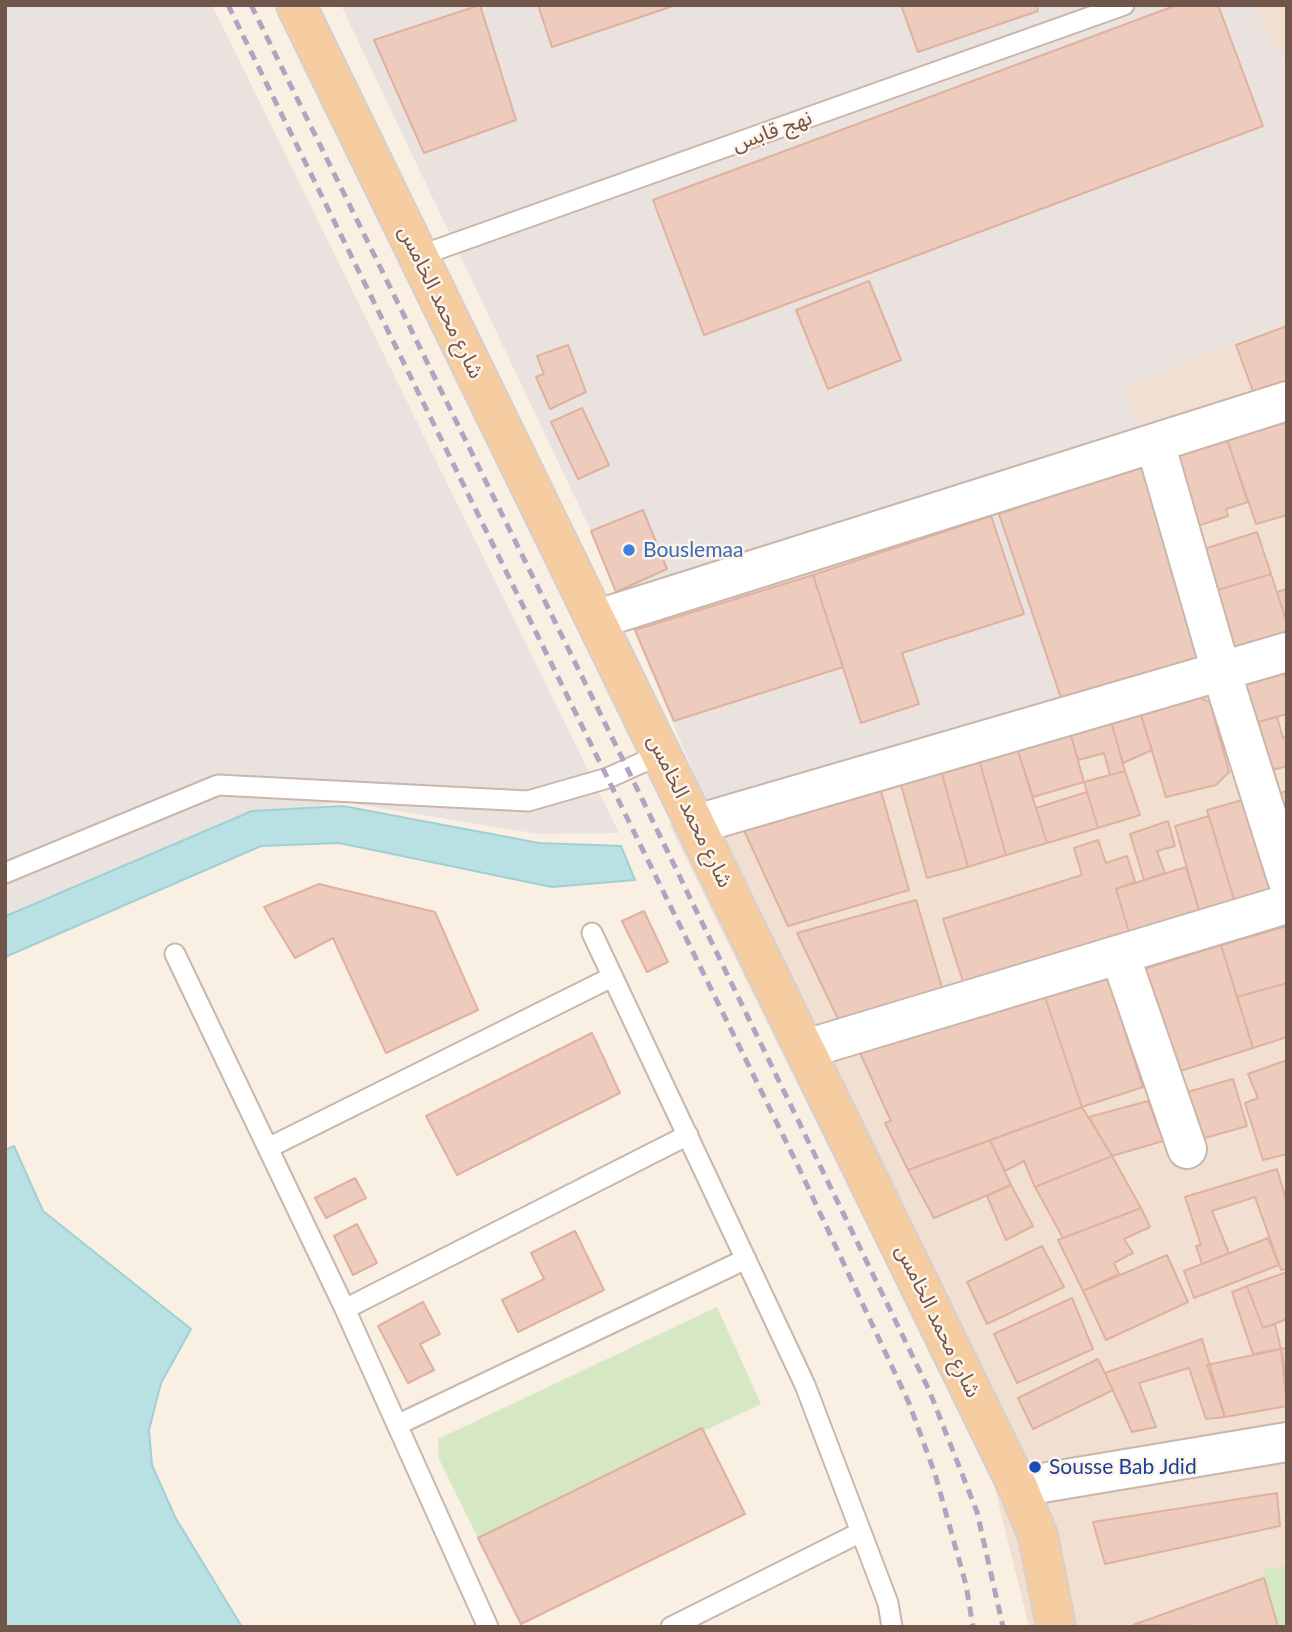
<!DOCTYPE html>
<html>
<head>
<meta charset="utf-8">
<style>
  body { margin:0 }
  #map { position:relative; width:1292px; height:1632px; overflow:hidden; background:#faefe3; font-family:Lato,sans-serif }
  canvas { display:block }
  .frame { position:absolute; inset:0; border:7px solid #70554b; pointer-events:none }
</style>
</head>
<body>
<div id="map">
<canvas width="1292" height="1632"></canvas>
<div class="frame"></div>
</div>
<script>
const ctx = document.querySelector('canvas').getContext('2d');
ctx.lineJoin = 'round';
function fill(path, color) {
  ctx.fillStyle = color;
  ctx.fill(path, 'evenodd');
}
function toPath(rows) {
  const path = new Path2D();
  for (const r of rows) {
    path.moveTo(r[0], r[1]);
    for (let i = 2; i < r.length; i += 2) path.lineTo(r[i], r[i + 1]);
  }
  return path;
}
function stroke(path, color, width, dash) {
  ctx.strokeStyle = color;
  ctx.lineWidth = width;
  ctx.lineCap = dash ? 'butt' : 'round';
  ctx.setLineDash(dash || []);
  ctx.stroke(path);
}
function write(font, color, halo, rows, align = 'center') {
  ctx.font = font + ' Lato,"Noto Sans Arabic",sans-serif';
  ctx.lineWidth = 5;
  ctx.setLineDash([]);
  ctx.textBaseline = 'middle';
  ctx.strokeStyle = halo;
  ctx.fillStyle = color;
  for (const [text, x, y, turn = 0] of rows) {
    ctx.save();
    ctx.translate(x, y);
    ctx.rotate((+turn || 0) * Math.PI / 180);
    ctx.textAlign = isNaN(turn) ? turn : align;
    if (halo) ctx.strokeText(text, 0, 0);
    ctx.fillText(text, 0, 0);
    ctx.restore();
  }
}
fill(toPath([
  [1251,5,1287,5,1287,65],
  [1287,323,1287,1627,1029,1627,993,1481,669,824,708,806,1211,664,1126,386]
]), '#f1e0d2');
fill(toPath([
  [5,5,212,5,619,833,539,834,343,802,253,815,5,923],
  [341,5,1251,5,1287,65,1287,323,1126,386,1212,664,708,806,591,531]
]), '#eae2de');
fill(toPath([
  [717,1307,761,1404,478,1538,439,1459,438,1439],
  [1287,1565,1287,1627,1278,1627,1262,1570]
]), '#d5e7c3');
const water = toPath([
  [343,806,539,843,621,846,635,880,552,887,339,843,261,846,5,957,6,916,252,811,343,806],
  [14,1146,43,1211,191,1329,161,1383,149,1430,152,1465,175,1517,242,1627,5,1627,5,1150,14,1146]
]);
fill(water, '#b9e0e2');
stroke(water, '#a0d0d3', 2);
const building = toPath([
  [480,5,516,120,424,153,374,40,480,5],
  [538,5,676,5,552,47,538,5],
  [901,5,1037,5,1038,11,918,52,901,5],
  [1177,5,1218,5,1263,126,704,335,653,200,1177,5],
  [869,281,901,360,828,389,796,310,869,281],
  [1287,326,1287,392,1257,402,1236,345,1287,326],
  [568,345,586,392,550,409,536,377,544,374,537,356,568,345],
  [582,408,609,465,578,479,551,422,582,408],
  [1287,421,1287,515,1256,524,1227,439,1287,421],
  [1227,439,1248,502,1226,509,1228,516,1191,528,1170,457,1227,439],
  [1149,462,1207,662,1063,704,999,514,1149,462],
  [643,510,667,569,616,592,591,531,643,510],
  [991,516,1024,614,902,653,919,704,861,723,813,575,991,516],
  [1257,532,1271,574,1211,592,1198,551,1257,532],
  [1271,574,1287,623,1287,636,1229,653,1211,592,1271,574],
  [813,575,843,667,674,721,635,630,813,575],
  [1287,589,1287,623,1277,592,1287,589],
  [1282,666,1287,682,1287,714,1251,724,1239,678,1282,666],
  [1192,695,1210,702,1229,772,1216,785,1166,797,1139,709,1192,695],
  [1139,709,1152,750,1123,763,1110,718,1139,709],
  [1277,717,1283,738,1287,737,1287,766,1269,771,1251,724,1277,717],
  [1110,718,1125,771,1110,775,1104,753,1078,760,1069,729,1110,718],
  [1069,729,1084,782,1033,797,1016,745,1069,729],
  [1016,745,1047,843,1006,855,978,756,1016,745],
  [978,756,1006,855,968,867,940,767,978,756],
  [940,767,968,867,927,878,899,778,940,767],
  [1125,771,1140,815,1098,828,1084,782,1125,771],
  [879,784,909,890,788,926,742,826,879,784],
  [1287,791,1287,852,1270,796,1287,791],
  [1087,792,1098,828,1047,843,1036,808,1087,792],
  [1253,797,1280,889,1235,903,1207,810,1253,797],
  [1209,816,1235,903,1200,914,1175,826,1209,816],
  [1168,821,1175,846,1157,851,1165,873,1144,880,1130,834,1168,821],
  [1098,840,1106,863,1127,856,1135,882,1116,889,1130,935,965,988,943,919,1082,875,1074,848,1098,840],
  [1186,867,1200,914,1130,935,1116,889,1186,867],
  [319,884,435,912,478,1010,386,1053,333,938,295,958,264,907,319,884],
  [916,900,943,991,839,1021,797,933,916,900],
  [644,911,668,962,647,972,622,921,644,911],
  [1287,926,1287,983,1237,997,1221,945,1287,926],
  [1221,945,1253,1048,1174,1073,1141,970,1221,945],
  [1108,979,1143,1087,1082,1107,1045,997,1108,979],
  [1287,983,1287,1037,1253,1048,1237,997,1287,983],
  [1045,997,1082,1107,908,1170,885,1123,891,1121,860,1053,1045,997],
  [592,1033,620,1093,457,1175,426,1116,592,1033],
  [1287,1060,1287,1154,1263,1160,1245,1103,1258,1098,1248,1074,1287,1060],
  [1233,1079,1247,1126,1198,1140,1184,1093,1233,1079],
  [1148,1101,1163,1141,1112,1156,1089,1117,1148,1101],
  [1082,1107,1112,1156,1035,1187,1024,1161,1005,1171,990,1140,1082,1107],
  [990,1140,1011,1185,934,1218,908,1170,990,1140],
  [1112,1156,1141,1208,1063,1238,1035,1187,1112,1156],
  [1277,1169,1287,1203,1287,1268,1281,1270,1255,1197,1212,1211,1229,1253,1202,1264,1196,1246,1201,1245,1185,1197,1277,1169],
  [355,1178,366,1198,326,1218,315,1198,355,1178],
  [1011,1185,1033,1226,1006,1240,987,1196,1011,1185],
  [1141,1208,1150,1227,1124,1239,1133,1253,1114,1263,1119,1274,1083,1291,1058,1240,1141,1208],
  [357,1224,377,1263,353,1275,334,1236,357,1224],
  [575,1231,604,1290,518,1332,502,1300,544,1279,531,1253,575,1231],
  [1268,1238,1279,1265,1194,1298,1184,1271,1268,1238],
  [1042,1246,1064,1287,987,1324,967,1282,1042,1246],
  [1167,1255,1188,1302,1106,1340,1083,1291,1167,1255],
  [1287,1272,1287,1319,1263,1328,1247,1286,1287,1272],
  [1247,1286,1263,1328,1275,1324,1281,1349,1253,1354,1232,1292,1247,1286],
  [1072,1298,1093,1349,1017,1383,994,1334,1072,1298],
  [423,1302,440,1334,420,1344,434,1370,408,1383,378,1326,423,1302],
  [1202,1339,1225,1417,1206,1419,1189,1368,1139,1383,1156,1427,1132,1432,1105,1373,1202,1339],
  [1287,1348,1287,1383,1281,1349,1287,1348],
  [1281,1349,1287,1406,1225,1417,1207,1365,1281,1349],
  [1098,1359,1113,1390,1033,1429,1018,1398,1098,1359],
  [702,1428,745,1514,521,1624,478,1538,702,1428],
  [1277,1493,1280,1526,1105,1564,1093,1522,1277,1493],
  [1264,1578,1278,1627,1133,1625,1264,1578]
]);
fill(building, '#eeccbd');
stroke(building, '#dfb19e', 2);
const lane = toPath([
  [419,256,1124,5],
  [5,873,218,785,528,801,608,778,663,753],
  [592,933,805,1385,888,1603,892,1627],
  [175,954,345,1309,488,1627],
  [268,1148,612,977],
  [345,1309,688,1135],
  [397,1425,746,1259],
  [671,1627,861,1532]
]);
const street = toPath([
  [1155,443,1221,671,1287,879],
  [598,619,1287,401],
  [697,824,1287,652],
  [1120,955,1187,1149],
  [806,1049,1287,904],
  [1018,1487,1287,1442]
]);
const primary = toPath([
  [296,5,1018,1487,1038,1536,1056,1627]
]);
stroke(lane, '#cab6aa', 23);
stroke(street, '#cab6aa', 42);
stroke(primary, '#d7cfcd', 42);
stroke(lane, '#fff', 19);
stroke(street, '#fff', 38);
stroke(primary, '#f5cda0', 38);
stroke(toPath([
  [228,5,798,1166,909,1403,935,1474,966,1585,973,1627],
  [251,5,627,768,929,1390,977,1512,1003,1627]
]), '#b1a3c2', 5, [10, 7]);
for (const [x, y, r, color] of [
  [629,550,7,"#3f7fe0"],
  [1035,1467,7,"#1a4fb4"]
]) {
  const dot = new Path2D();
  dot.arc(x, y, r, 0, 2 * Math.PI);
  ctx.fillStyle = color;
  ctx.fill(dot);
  stroke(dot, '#fef3e9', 2.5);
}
write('21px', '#70554b', '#fef3e9', [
  ["نهج قابس",772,131,-20],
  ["شارع محمد الخامس",441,302,64],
  ["شارع محمد الخامس",690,811,64],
  ["شارع محمد الخامس",938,1321,64]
]);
write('21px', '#366cbe', '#fef3e9', [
  ["Bouslemaa",643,550]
], 'left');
write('21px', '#164399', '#fef3e9', [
  ["Sousse Bab Jdid",1049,1467]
], 'left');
</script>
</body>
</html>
